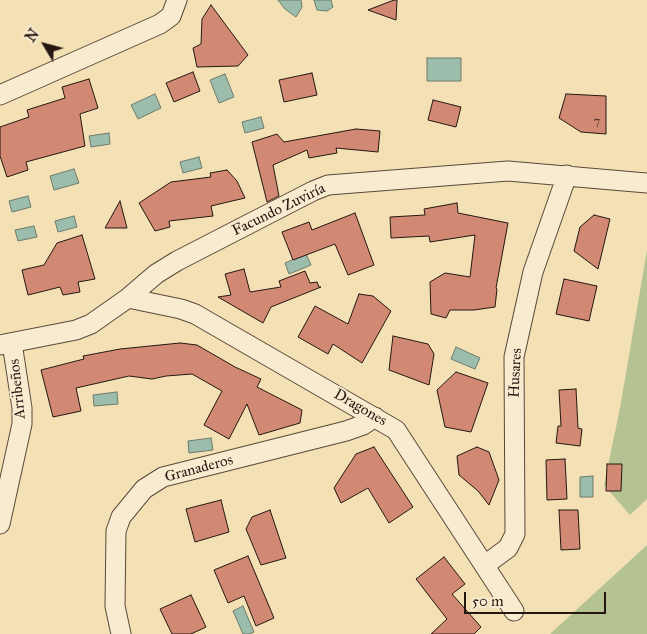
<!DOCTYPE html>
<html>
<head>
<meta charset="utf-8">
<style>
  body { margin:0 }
  #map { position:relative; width:647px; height:634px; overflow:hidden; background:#f4e0b5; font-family:"IM FELL Great Primer",serif }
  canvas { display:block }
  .north { position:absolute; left:20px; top:20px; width:50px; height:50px; -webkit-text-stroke:4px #f8ebcf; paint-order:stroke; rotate:307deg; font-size:14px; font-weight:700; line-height:20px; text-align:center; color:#241711 }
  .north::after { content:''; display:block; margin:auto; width:18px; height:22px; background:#241711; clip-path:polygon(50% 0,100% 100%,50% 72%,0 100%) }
  .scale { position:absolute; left:464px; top:592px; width:142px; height:22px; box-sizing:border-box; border:2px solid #241711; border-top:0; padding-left:6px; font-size:15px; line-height:18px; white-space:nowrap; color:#241711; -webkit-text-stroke:4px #f8ebcf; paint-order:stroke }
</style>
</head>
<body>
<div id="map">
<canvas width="647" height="634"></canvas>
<div class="north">N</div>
<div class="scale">50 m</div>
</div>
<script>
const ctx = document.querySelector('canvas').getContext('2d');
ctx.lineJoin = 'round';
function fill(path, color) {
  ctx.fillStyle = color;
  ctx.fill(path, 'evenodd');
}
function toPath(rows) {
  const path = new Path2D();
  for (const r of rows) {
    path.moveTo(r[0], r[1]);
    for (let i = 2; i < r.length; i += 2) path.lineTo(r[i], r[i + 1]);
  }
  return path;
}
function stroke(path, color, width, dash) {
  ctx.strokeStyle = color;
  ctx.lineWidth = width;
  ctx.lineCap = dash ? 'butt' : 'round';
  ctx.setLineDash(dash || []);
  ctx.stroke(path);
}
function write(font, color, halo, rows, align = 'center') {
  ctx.font = font + ' "IM FELL Great Primer",serif';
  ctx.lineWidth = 4;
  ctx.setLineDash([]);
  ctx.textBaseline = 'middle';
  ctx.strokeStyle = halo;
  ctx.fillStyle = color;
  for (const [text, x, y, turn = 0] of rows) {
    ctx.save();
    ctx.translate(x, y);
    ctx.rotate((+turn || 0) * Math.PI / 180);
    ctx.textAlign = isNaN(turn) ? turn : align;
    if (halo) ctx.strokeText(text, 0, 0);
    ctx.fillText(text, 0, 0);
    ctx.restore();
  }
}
fill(toPath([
  [647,250,647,499,630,515,604,485,620,408],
  [647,545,647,634,550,634]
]), '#b5c392');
const water = toPath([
  [278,0,301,0,302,7,296,17,285,9,278,0],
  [314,0,331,0,333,7,327,11,317,10,314,0],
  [427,58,461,58,461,81,427,81,427,58],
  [225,74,234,97,219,103,210,80,225,74],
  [155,94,161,108,138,119,131,105,155,94],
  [261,117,264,128,245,133,242,122,261,117],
  [109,133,110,144,91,147,89,136,109,133],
  [199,157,202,168,183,173,180,162,199,157],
  [74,169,79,183,54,190,50,176,74,169],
  [28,196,31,207,12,212,9,201,28,196],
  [74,216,77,227,58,232,55,221,74,216],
  [34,226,37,237,18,241,15,230,34,226],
  [306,254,311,265,289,274,285,263,306,254],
  [456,347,480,358,475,369,451,359,456,347],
  [117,392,118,404,94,406,93,395,117,392],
  [211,438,213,450,189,453,188,441,211,438],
  [593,476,593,497,580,497,580,477,593,476],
  [243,606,254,632,249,634,243,634,233,611,243,606]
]);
fill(water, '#9cbdab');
stroke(water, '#6c7b6d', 1);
const building = toPath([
  [394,0,397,0,396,20,368,10,394,0],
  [211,5,248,55,238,66,197,67,193,48,201,44,202,19,211,5],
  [193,72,200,91,174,102,166,83,193,72],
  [312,73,317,95,284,102,279,80,312,73],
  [89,79,98,108,80,114,85,146,26,162,28,170,7,177,0,156,0,127,29,117,27,110,65,98,62,87,89,79],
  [566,94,606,96,606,134,581,132,559,118,566,94],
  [433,100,461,107,456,127,428,120,433,100],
  [356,129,380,131,378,152,336,148,337,153,309,158,307,150,273,165,279,196,267,202,252,142,277,134,284,142,356,129],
  [227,170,237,181,245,198,211,206,213,216,169,221,170,227,155,231,139,203,171,182,211,177,210,173,227,170],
  [120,201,127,228,105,228,120,201],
  [457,203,458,213,508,223,496,288,497,289,495,307,474,310,450,310,446,318,431,314,430,282,445,273,470,277,475,235,430,242,429,236,391,238,390,217,425,215,424,209,457,203],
  [355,213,374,265,348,275,335,244,293,260,282,232,309,222,312,230,355,213],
  [594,215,610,219,598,269,574,251,580,227,594,215],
  [82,235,95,279,78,282,80,292,63,295,60,287,28,295,22,270,44,265,57,243,82,235],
  [244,269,250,292,281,287,279,281,305,271,310,283,317,282,319,287,321,287,271,307,263,323,218,297,231,295,225,274,244,269],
  [564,279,597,286,589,321,556,314,564,279],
  [359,294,373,296,391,311,362,363,333,344,328,354,298,337,315,306,348,324,359,294],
  [393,336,428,344,434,354,429,385,389,370,393,336],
  [180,343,197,345,235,367,261,379,257,387,302,410,300,423,259,435,247,404,229,439,204,425,222,391,192,374,166,376,152,379,129,376,76,388,81,411,53,417,41,370,84,359,83,356,120,349,180,343],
  [456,372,488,383,471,432,445,427,437,390,456,372],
  [576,389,578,428,582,429,580,446,556,443,558,426,561,426,559,390,576,389],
  [374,447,413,507,389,523,368,488,341,503,334,488,356,454,374,447],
  [477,447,489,452,499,480,489,505,478,491,459,475,457,456,477,447],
  [565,459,567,499,547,500,546,460,565,459],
  [607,464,622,464,621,491,606,491,607,464],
  [221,500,229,532,195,542,186,509,221,500],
  [270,510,286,558,261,565,246,529,252,517,270,510],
  [559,510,578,510,580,549,561,550,559,510],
  [248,556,274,618,256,626,244,596,228,603,214,570,248,556],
  [444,557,465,584,452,594,481,627,474,634,431,634,447,619,416,579,444,557],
  [191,595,206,627,191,634,172,634,160,609,191,595]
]);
fill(building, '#d18974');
stroke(building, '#241711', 1);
const minor = toPath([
  [0,95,160,24,171,16,177,0],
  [128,298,181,309,195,314,396,430,514,611],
  [0,345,76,330,91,324,128,298,156,274,177,261,313,191,328,185,508,171,647,183],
  [0,524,22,424,22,408,12,343],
  [485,565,508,548,515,534,514,357,533,272,567,175],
  [121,634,115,606,116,531,121,517,144,489,163,477,346,431,363,425,375,417]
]);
stroke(minor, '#58493a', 21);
stroke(minor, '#f8ebcf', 19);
write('12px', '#4f342a', null, [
  ["7",597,122]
]);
write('15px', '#241711', '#f8ebcf', [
  ["Facundo Zuviría",279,210,-26],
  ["Husares",516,373,-87],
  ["Arribeños",18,389,-96],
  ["Dragones",360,408,30],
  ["Granaderos",199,469,-15]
]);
</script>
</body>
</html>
